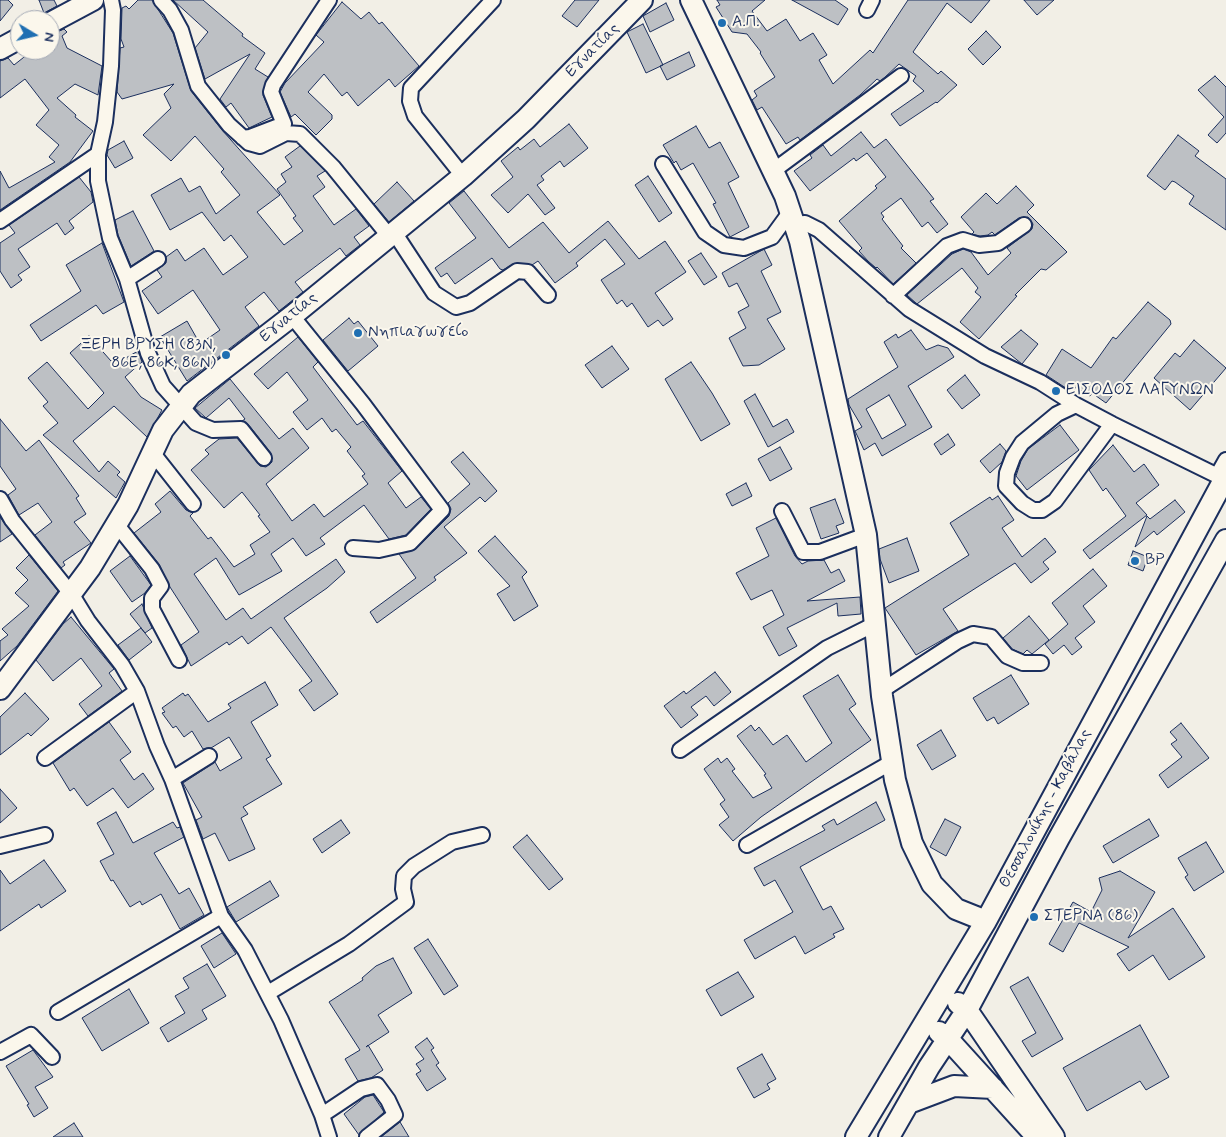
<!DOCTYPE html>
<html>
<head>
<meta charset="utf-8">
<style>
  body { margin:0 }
  #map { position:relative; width:1226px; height:1137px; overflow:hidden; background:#f2efe6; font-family:Mynerve,sans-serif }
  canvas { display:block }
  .north { position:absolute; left:10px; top:10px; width:50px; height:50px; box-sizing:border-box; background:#fbf7ec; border:1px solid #a1a7b3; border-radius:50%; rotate:99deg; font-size:14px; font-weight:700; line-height:20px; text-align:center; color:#1b2f5e }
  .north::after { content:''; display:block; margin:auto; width:18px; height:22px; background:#1f6fb2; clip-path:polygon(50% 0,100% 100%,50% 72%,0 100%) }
</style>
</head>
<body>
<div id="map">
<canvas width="1226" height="1137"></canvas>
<div class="north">N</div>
</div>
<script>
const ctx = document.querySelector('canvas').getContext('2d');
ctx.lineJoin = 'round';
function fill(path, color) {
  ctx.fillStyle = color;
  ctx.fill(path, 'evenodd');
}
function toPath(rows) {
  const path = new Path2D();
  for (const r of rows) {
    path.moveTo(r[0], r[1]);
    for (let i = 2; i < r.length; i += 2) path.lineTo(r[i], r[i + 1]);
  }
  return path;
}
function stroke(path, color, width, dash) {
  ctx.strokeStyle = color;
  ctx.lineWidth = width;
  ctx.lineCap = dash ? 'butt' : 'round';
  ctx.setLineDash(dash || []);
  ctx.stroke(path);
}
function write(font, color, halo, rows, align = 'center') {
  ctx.font = font + ' Mynerve,sans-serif';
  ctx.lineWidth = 4;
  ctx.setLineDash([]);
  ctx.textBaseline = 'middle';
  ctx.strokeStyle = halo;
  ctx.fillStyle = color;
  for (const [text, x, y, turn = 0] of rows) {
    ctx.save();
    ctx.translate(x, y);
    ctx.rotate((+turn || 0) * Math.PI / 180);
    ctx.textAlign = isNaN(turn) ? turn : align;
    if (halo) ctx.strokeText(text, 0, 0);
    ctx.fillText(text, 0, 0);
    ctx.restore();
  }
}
const building = toPath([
  [0,0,8,0,13,5,0,21,0,0],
  [39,0,54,0,57,6,44,13,39,0],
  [138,0,152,0,173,33,191,91,222,130,280,195,257,212,284,245,303,231,293,218,296,216,277,189,286,182,281,174,292,167,285,157,300,146,325,171,317,176,325,187,313,196,334,225,356,209,369,226,354,237,360,245,346,256,340,248,295,282,303,292,279,311,264,292,245,307,259,326,187,381,160,337,187,321,200,344,220,330,193,290,158,314,142,291,162,277,157,270,166,263,166,257,177,249,185,261,204,248,223,275,248,257,231,235,224,241,202,212,170,230,151,195,181,178,189,192,200,186,216,214,240,195,221,172,224,169,195,136,171,161,143,135,171,108,164,94,174,84,122,99,117,92,120,48,124,47,121,39,122,8,126,6,129,9,138,0],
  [173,0,203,0,243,34,242,36,265,53,255,69,268,77,263,95,272,117,249,128,231,103,226,107,220,99,250,54,205,79,195,48,208,32,173,0],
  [575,0,599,0,577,27,562,16,575,0],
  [717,0,765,0,752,11,767,31,786,19,800,41,813,33,827,55,819,60,833,84,870,50,873,53,908,0,990,0,971,23,947,3,913,52,938,74,941,71,957,85,937,103,936,102,900,126,891,114,924,91,913,81,916,76,899,64,884,78,880,81,877,79,860,95,800,140,798,137,786,144,762,107,757,110,752,100,757,96,754,91,775,77,760,53,761,52,747,34,732,32,716,7,720,5,717,0],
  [792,0,835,0,848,9,838,25,792,0],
  [1024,0,1054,0,1037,15,1024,0],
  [342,2,361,19,369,12,379,24,382,22,419,66,395,87,389,79,358,106,347,92,342,96,324,74,308,92,332,115,332,119,316,135,295,114,291,117,280,92,285,83,324,42,316,35,342,2],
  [666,3,674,20,650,32,643,16,666,3],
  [643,24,663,65,646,73,627,32,643,24],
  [64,29,67,32,62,36,67,48,102,66,98,95,75,84,57,98,76,115,75,117,93,131,70,162,0,210,0,171,9,188,55,162,49,157,59,145,36,125,49,110,25,79,0,98,0,61,8,58,14,65,33,50,50,50,50,35,64,29],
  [986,31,1001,47,983,65,968,49,986,31],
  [689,52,695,66,667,80,660,66,689,52],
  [1215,76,1226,87,1226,133,1217,143,1208,135,1224,117,1198,90,1215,76],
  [569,124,588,148,564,167,560,161,541,176,544,180,537,185,555,208,545,215,528,194,508,213,491,195,513,177,501,161,518,147,520,150,534,139,540,147,569,124],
  [696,126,709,148,720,142,739,177,728,183,749,227,730,237,713,204,716,203,693,163,681,170,676,161,674,163,663,145,696,126],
  [861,132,874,148,886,139,934,199,930,201,948,224,937,233,928,222,922,227,901,198,881,213,884,217,882,219,903,246,901,248,916,263,893,284,877,267,876,268,868,261,859,251,862,248,839,221,877,188,875,186,886,177,867,153,856,161,854,158,810,191,794,171,812,158,810,155,823,145,831,156,861,132],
  [1178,135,1199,151,1195,156,1226,179,1226,230,1189,204,1194,196,1175,182,1172,181,1165,190,1147,176,1178,135],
  [124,141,133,158,115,168,107,155,108,150,124,141],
  [648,176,672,213,659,222,635,185,648,176],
  [79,177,91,192,93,202,69,221,74,228,65,235,57,223,18,249,30,267,18,275,22,280,11,288,0,271,0,243,15,233,9,225,79,177],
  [397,182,414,201,389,222,374,204,397,182],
  [1016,186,1034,205,1027,212,1067,252,1046,270,1041,269,1015,295,1017,296,979,339,960,322,981,297,975,292,978,288,962,268,917,304,907,295,952,254,963,249,971,252,988,275,1011,253,1007,248,1032,229,1033,224,1028,217,1019,218,995,235,992,232,988,235,980,236,972,234,974,232,961,217,986,193,997,204,1016,186],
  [464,191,509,248,543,222,569,253,608,221,639,259,665,241,686,272,655,293,673,319,663,326,658,320,648,327,632,303,627,307,622,300,617,304,601,280,625,264,605,239,576,263,578,266,555,283,538,261,532,265,513,264,503,270,500,269,492,258,455,284,447,273,441,277,435,268,476,238,449,203,464,191],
  [133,211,154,251,131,266,118,235,115,220,133,211],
  [102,243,124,302,103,314,96,305,41,341,30,325,81,291,66,265,102,243],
  [764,249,772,265,761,271,781,312,767,319,785,349,759,365,743,366,729,338,746,328,738,312,749,306,737,283,729,287,722,273,764,249],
  [701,253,717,277,704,285,688,261,701,253],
  [1148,302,1170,320,1171,324,1106,403,1092,393,1090,396,1076,387,1072,392,1046,375,1062,349,1091,368,1113,337,1116,339,1148,302],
  [349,318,354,324,358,321,378,346,348,371,323,340,349,318],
  [911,330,926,350,938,345,948,348,954,357,908,386,932,427,882,456,875,443,864,450,855,431,862,427,849,405,848,399,898,367,884,342,896,334,898,338,911,330],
  [889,395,906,425,882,439,866,409,889,395],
  [1021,330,1038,344,1022,364,1001,347,1021,330],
  [89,336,111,361,114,358,117,363,138,351,142,362,125,377,141,397,162,410,147,437,114,406,73,441,99,472,108,461,120,472,117,475,125,482,116,498,43,435,58,423,43,406,48,402,28,378,47,362,88,409,104,393,70,353,89,336],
  [298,337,318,362,313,367,357,425,363,421,402,471,388,483,406,508,421,497,431,509,406,535,389,539,364,505,320,538,325,544,306,556,293,538,271,554,282,571,239,595,216,558,194,574,226,620,243,608,251,619,336,559,345,572,327,588,284,618,338,694,314,711,299,690,312,681,271,627,248,644,242,636,229,645,227,642,191,666,181,645,199,632,170,587,159,564,134,533,161,512,155,504,170,491,186,510,193,513,190,516,208,539,211,537,234,567,255,554,250,545,270,532,258,516,260,515,242,492,224,508,191,470,209,454,205,450,219,439,237,438,260,466,266,467,272,462,271,453,248,424,242,421,245,419,229,398,206,418,195,408,230,379,279,439,293,428,309,448,266,484,292,521,314,504,324,517,368,484,362,476,365,474,347,451,351,447,336,429,332,432,322,418,307,430,293,412,308,400,287,372,268,389,254,374,298,337],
  [1194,340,1226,368,1190,410,1154,378,1175,353,1180,357,1194,340],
  [612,346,629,369,602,388,585,365,612,346],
  [691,362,712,393,730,424,701,441,665,379,691,362],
  [965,375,980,395,962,409,947,390,965,375],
  [755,394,773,427,787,419,794,432,768,447,744,401,755,394],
  [0,419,26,451,39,440,79,496,76,498,86,514,74,522,91,543,63,562,65,565,61,568,35,535,52,522,38,503,19,515,8,495,16,489,0,466,0,419],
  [1060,425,1079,450,1027,490,1016,476,1021,461,1028,449,1060,425],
  [948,434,955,445,941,455,934,444,948,434],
  [1000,444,1006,451,1002,462,990,473,980,461,1000,444],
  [1113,445,1134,472,1144,464,1159,485,1136,503,1147,515,1090,559,1083,550,1126,516,1106,488,1103,491,1089,470,1113,445],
  [780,447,792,469,770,481,758,459,780,447],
  [463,452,497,491,485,502,480,497,444,527,467,553,434,577,436,580,377,623,370,612,416,578,399,554,416,549,449,516,451,509,448,503,470,484,451,462,463,452],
  [746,483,752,496,732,506,726,494,746,483],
  [998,496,1014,520,1002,528,1022,557,1045,538,1056,552,1043,562,1049,569,1031,583,1015,563,943,609,958,631,916,655,885,608,969,555,950,523,990,497,992,500,998,496],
  [835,499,844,523,836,526,839,533,821,539,810,508,835,499],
  [1175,500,1185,512,1157,535,1154,531,1135,547,1147,516,1150,519,1175,500],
  [0,517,12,534,0,542,0,517],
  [776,518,795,556,802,564,808,561,824,560,831,573,839,569,845,581,807,601,860,597,861,614,838,616,837,603,787,628,797,646,779,656,763,627,784,615,772,590,751,600,736,573,769,556,756,528,776,518],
  [495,536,527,572,522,577,538,606,514,621,497,594,510,586,478,551,495,536],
  [907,538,919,571,889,583,880,559,879,549,907,538],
  [1133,551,1148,557,1143,571,1128,565,1133,551],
  [29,555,58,591,17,646,0,661,0,641,8,635,2,629,29,606,15,593,28,580,16,568,29,555],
  [130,556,151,585,145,593,132,602,110,571,130,556],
  [1093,569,1107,586,1083,606,1095,622,1075,638,1082,647,1072,655,1064,645,1053,654,1045,644,1068,624,1052,603,1093,569],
  [142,604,152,628,145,633,130,614,142,604],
  [1029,616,1049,640,1032,654,1027,650,1023,654,1012,649,1003,638,1029,616],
  [71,617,114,669,109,673,122,691,88,716,79,704,102,686,81,658,53,681,36,660,63,624,71,617],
  [141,628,152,642,129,660,118,645,141,628],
  [715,672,731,692,714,706,706,696,691,707,698,715,681,728,664,706,684,691,686,694,715,672],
  [838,675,856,704,849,709,871,740,761,817,733,841,719,825,729,817,720,804,725,800,704,769,718,758,721,763,727,758,735,769,732,771,753,798,772,788,764,775,766,774,737,736,751,725,755,731,759,727,773,745,787,735,806,762,832,743,803,696,838,675],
  [1011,675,1029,704,998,724,994,717,987,721,973,698,1011,675],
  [265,682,278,705,251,722,271,756,266,759,282,784,243,807,248,814,241,818,255,849,229,861,215,833,203,839,196,820,202,817,183,783,215,762,220,771,242,758,229,737,211,748,203,749,192,731,184,737,176,726,173,728,162,713,165,712,162,708,183,693,185,696,188,694,208,722,231,708,228,704,265,682],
  [25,693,49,719,31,736,28,733,0,755,0,717,25,693],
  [109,722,131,752,120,760,134,780,143,773,154,789,128,808,113,788,87,806,74,788,70,791,53,763,109,722],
  [1181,723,1209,758,1168,788,1159,775,1182,757,1171,744,1177,740,1170,732,1181,723],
  [941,730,956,756,932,770,917,745,941,730],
  [0,789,17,808,0,823,0,789],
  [876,802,885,820,800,867,823,910,831,906,844,929,833,934,835,937,805,954,795,936,755,959,744,940,793,912,775,880,764,886,754,868,825,830,822,826,834,819,837,825,876,802],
  [116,812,133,843,173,822,177,828,180,827,184,837,154,853,179,894,189,888,204,915,180,929,161,894,142,905,140,901,130,907,113,880,111,881,100,861,114,854,97,823,116,812],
  [945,819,961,827,946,856,930,847,945,819],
  [1149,819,1159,836,1113,863,1103,846,1149,819],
  [341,820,350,833,322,853,313,839,341,820],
  [527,835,563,879,549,890,513,847,527,835],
  [1206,842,1224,872,1194,891,1185,877,1188,875,1178,858,1206,842],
  [44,860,66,891,41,908,39,904,0,931,0,870,10,884,44,860],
  [1120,871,1155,892,1128,938,1173,908,1205,957,1169,980,1153,955,1129,971,1117,954,1129,947,1079,923,1063,952,1049,944,1073,902,1091,912,1102,890,1099,878,1120,871],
  [270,881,279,896,236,922,227,907,270,881],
  [222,933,236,954,214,968,201,946,222,933],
  [428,939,458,986,444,995,414,948,428,939],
  [393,958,412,993,378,1015,389,1032,366,1047,368,1045,383,1070,371,1078,358,1081,345,1059,360,1050,329,1002,363,980,362,978,376,966,393,958],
  [207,964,226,996,202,1010,207,1019,168,1042,160,1028,185,1013,175,996,189,988,183,978,207,964],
  [738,972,754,997,721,1016,706,990,738,972],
  [1028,977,1063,1039,1032,1057,1022,1041,1036,1033,1010,987,1028,977],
  [129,989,149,1023,102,1051,82,1018,129,989],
  [1140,1025,1169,1077,1146,1090,1140,1081,1087,1111,1063,1068,1140,1025],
  [427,1038,434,1048,431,1050,439,1063,436,1065,446,1079,427,1091,416,1074,421,1071,416,1064,424,1059,415,1047,427,1038],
  [33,1050,53,1077,35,1087,48,1108,34,1117,27,1105,29,1104,6,1066,33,1050],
  [762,1054,776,1079,767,1084,770,1089,754,1098,737,1068,762,1054],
  [373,1095,384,1112,359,1135,344,1114,365,1097,373,1095],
  [400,1122,409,1137,381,1137,400,1122],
  [74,1123,83,1137,53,1137,74,1123]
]);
fill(building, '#bdc0c4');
stroke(building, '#1b2f5e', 1);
const street = toPath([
  [111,0,113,10,111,66,105,122,98,154,98,181,110,238,127,279,148,353,163,386,196,423,213,430,241,429,264,458],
  [161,0,170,10,181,30,198,86,229,125,249,143,260,146,286,133,300,134,333,167,389,236],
  [867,10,872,0],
  [243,138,250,137,284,124,271,92,273,85,329,0],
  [663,164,705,232,724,245,744,248,772,237,791,211],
  [773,171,901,76],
  [463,176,415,116,410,101,411,88,493,0],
  [0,221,98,154],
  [795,224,805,223,819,230,909,309,985,356,1040,382,1076,405,1112,424,1226,480],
  [394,232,434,293,456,307,470,303,517,271,528,272,548,295],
  [127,279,158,259],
  [893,296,947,246,963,240,979,245,998,243,1024,225],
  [292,316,363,404,442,510,410,543,379,550,353,548],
  [1076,405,1057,414,1022,443,1013,457,1007,473,1006,486,1022,503,1033,510,1042,510,1055,501,1112,424],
  [152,452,193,504],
  [1217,476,1226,460],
  [0,499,12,520,72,595,88,621,122,665,137,691,157,746,172,779,221,916,245,950,281,1020,322,1115,329,1137],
  [782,511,803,552,820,552,866,535],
  [117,525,152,569,161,586,152,598,152,609,179,660],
  [881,691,958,641,973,634,991,637,1007,656,1023,663,1041,663],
  [680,750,827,648,875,624],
  [45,758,137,691],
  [172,779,209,756],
  [747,845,892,762],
  [0,846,45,835],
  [268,993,349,944,406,902,403,889,404,876,414,866,452,842,482,835],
  [58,1012,221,916],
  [0,1052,31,1035,52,1057],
  [322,1115,361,1089,377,1085,388,1100,395,1115,367,1137]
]);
const secondary = toPath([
  [691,0,785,196,800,241,866,535,882,696,895,780,912,843,932,884,956,909,986,921],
  [50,23,93,0],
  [0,49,20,38],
  [0,689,90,568,128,505,163,430,191,394,292,316,463,176,526,119,642,0],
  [958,1003,967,1010,1054,1137],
  [939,1032,948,1039,1037,1137],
  [909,1103,954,1086,993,1088],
  [856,1137,986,921,1226,476],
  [889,1137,929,1067,967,1010,1059,838,1226,540]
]);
stroke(street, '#1b2f5e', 18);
stroke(secondary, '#1b2f5e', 24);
stroke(street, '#fbf7ec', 14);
stroke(secondary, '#fbf7ec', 20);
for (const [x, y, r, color] of [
  [722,23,5,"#1f6fb2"],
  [358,333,5,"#1f6fb2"],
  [226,355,5,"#1f6fb2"],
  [1056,391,5,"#1f6fb2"],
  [1135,561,5,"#1f6fb2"],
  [1034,917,5,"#1f6fb2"]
]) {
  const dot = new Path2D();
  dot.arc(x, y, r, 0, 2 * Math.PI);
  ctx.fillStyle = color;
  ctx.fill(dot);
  stroke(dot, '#fbf7ec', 2);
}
write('16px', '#1b2f5e', '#fbf7ec', [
  ["Α.Π.",732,23],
  ["Νηπιαγωγείο",368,333],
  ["ΞΕΡΗ ΒΡΥΣΗ (83Ν,",216,346,"right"],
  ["86Ε, 86Κ, 86Ν)",216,364,"right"],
  ["ΕΙΣΟΔΟΣ ΛΑΓΥΝΩΝ",1066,391],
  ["BP",1145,561],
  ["ΣΤΕΡΝΑ (86)",1044,917]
], 'left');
write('16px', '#1b2f5e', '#fbf7ec', [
  ["Εγνατίας",593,51,-45],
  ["Εγνατίας",289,318,-39],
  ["Θεσσαλονίκης - Καβάλας",1046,809,-62]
]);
</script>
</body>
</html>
